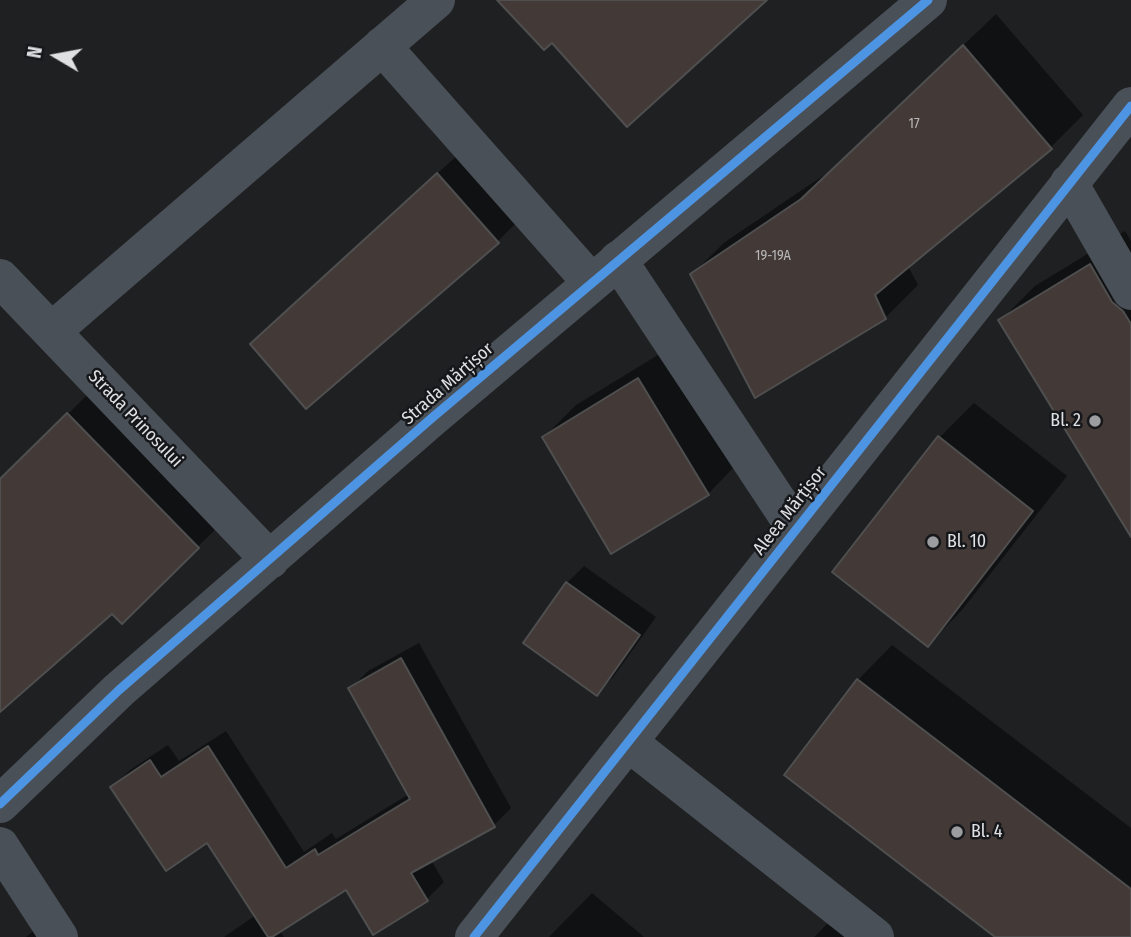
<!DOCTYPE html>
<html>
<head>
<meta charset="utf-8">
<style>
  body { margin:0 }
  #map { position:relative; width:1131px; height:937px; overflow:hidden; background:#1f2022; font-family:"Fira Sans Condensed",sans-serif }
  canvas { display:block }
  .north { position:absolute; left:21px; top:21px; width:70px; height:70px; -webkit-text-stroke:5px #15171a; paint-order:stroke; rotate:280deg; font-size:19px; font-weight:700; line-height:28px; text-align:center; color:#dfe0e2 }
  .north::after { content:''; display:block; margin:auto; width:24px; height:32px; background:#dfe0e2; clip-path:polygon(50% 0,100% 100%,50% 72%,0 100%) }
</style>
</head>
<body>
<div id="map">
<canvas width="1131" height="937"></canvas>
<div class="north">N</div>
</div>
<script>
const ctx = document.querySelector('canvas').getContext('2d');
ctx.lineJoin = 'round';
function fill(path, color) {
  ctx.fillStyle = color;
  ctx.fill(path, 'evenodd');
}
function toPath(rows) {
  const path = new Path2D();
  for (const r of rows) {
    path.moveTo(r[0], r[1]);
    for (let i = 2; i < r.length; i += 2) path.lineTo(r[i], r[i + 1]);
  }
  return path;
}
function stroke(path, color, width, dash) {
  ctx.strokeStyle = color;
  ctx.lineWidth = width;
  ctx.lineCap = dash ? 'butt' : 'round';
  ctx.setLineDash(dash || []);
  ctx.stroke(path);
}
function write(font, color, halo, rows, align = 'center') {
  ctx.font = font + ' "Fira Sans Condensed",sans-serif';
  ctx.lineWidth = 5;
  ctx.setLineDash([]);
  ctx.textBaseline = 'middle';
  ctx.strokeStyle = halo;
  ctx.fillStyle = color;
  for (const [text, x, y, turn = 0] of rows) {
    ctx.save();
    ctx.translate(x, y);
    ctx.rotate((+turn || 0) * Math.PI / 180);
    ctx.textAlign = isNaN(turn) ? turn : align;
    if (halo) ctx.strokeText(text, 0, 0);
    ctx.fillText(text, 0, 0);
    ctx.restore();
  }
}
fill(toPath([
  [996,14,1083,115,1051,147,908,266,918,285,885,318,692,274,725,242,836,167],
  [462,151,521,218,497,242,276,321],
  [1125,231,1131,241,1131,516,1000,321,1035,286],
  [671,347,740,461,708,494,544,437,576,405],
  [94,388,225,520,122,621,113,611,0,710,0,482],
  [974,403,1067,476,962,610,928,645,939,438],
  [584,566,656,617,614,676,597,693,567,583],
  [419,643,511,808,494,825,431,860,444,882,427,899,374,932,347,887,279,930,284,937,224,937,256,915,208,841,112,787,130,770,168,745,179,761,226,731,304,852,332,833,336,839,409,794,351,688,368,671],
  [892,645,1131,828,1131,937,998,937,786,775,858,680],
  [592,893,644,937,549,937],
  [829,922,848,937,814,937],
  [41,925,50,937,26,937]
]), '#0007');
const building = toPath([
  [497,0,767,0,627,127,552,43,544,50,497,0],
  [963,45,1052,149,875,295,886,319,755,398,690,274,801,199,963,45],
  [437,173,499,243,306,409,250,344,437,173],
  [1090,264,1112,302,1123,311,1131,324,1131,537,998,320,1090,264],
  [638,378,709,495,611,554,542,437,638,378],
  [67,413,199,548,122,624,112,614,0,712,0,479,67,413],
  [938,436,1033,511,928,647,832,572,938,436],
  [566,582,640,635,597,696,523,643,566,582],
  [401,658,495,827,411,873,428,901,373,935,346,890,272,937,268,937,207,843,166,871,110,787,150,760,161,777,208,746,286,868,315,849,318,855,410,799,348,688,401,658],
  [857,679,1131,889,1131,937,995,937,784,775,857,679]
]);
fill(building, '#433a37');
stroke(building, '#4f4f50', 2);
stroke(toPath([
  [382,46,591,282],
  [1069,183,1131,291],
  [618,260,796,529],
  [0,278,270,560],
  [52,331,436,0],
  [628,742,875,937],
  [0,804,119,690,433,417,928,0],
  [0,846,59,937],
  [474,937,1131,106]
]), '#4a5058', 38);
stroke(toPath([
  [0,804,119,690,433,417,928,0],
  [474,937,1131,106]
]), '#4d94e3', 9);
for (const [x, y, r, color] of [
  [1095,421,7,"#9c9d9f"],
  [933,542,7,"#9c9d9f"],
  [957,832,7,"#9c9d9f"]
]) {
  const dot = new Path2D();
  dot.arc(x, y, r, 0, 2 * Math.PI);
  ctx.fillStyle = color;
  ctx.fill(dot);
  stroke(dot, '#15171a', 2.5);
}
write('14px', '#b8b6b7', null, [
  ["17",914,124],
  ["19-19A",773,256]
]);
write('18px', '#dfe0e2', '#15171a', [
  ["Strada Mărțișor",448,384,-41],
  ["Strada Prinosului",135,419,46],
  ["Aleea Mărțișor",790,511,-52]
]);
write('18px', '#dfe0e2', '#15171a', [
  ["Bl. 2",1081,421,"right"],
  ["Bl. 10",947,542],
  ["Bl. 4",971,832]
], 'left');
</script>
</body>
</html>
